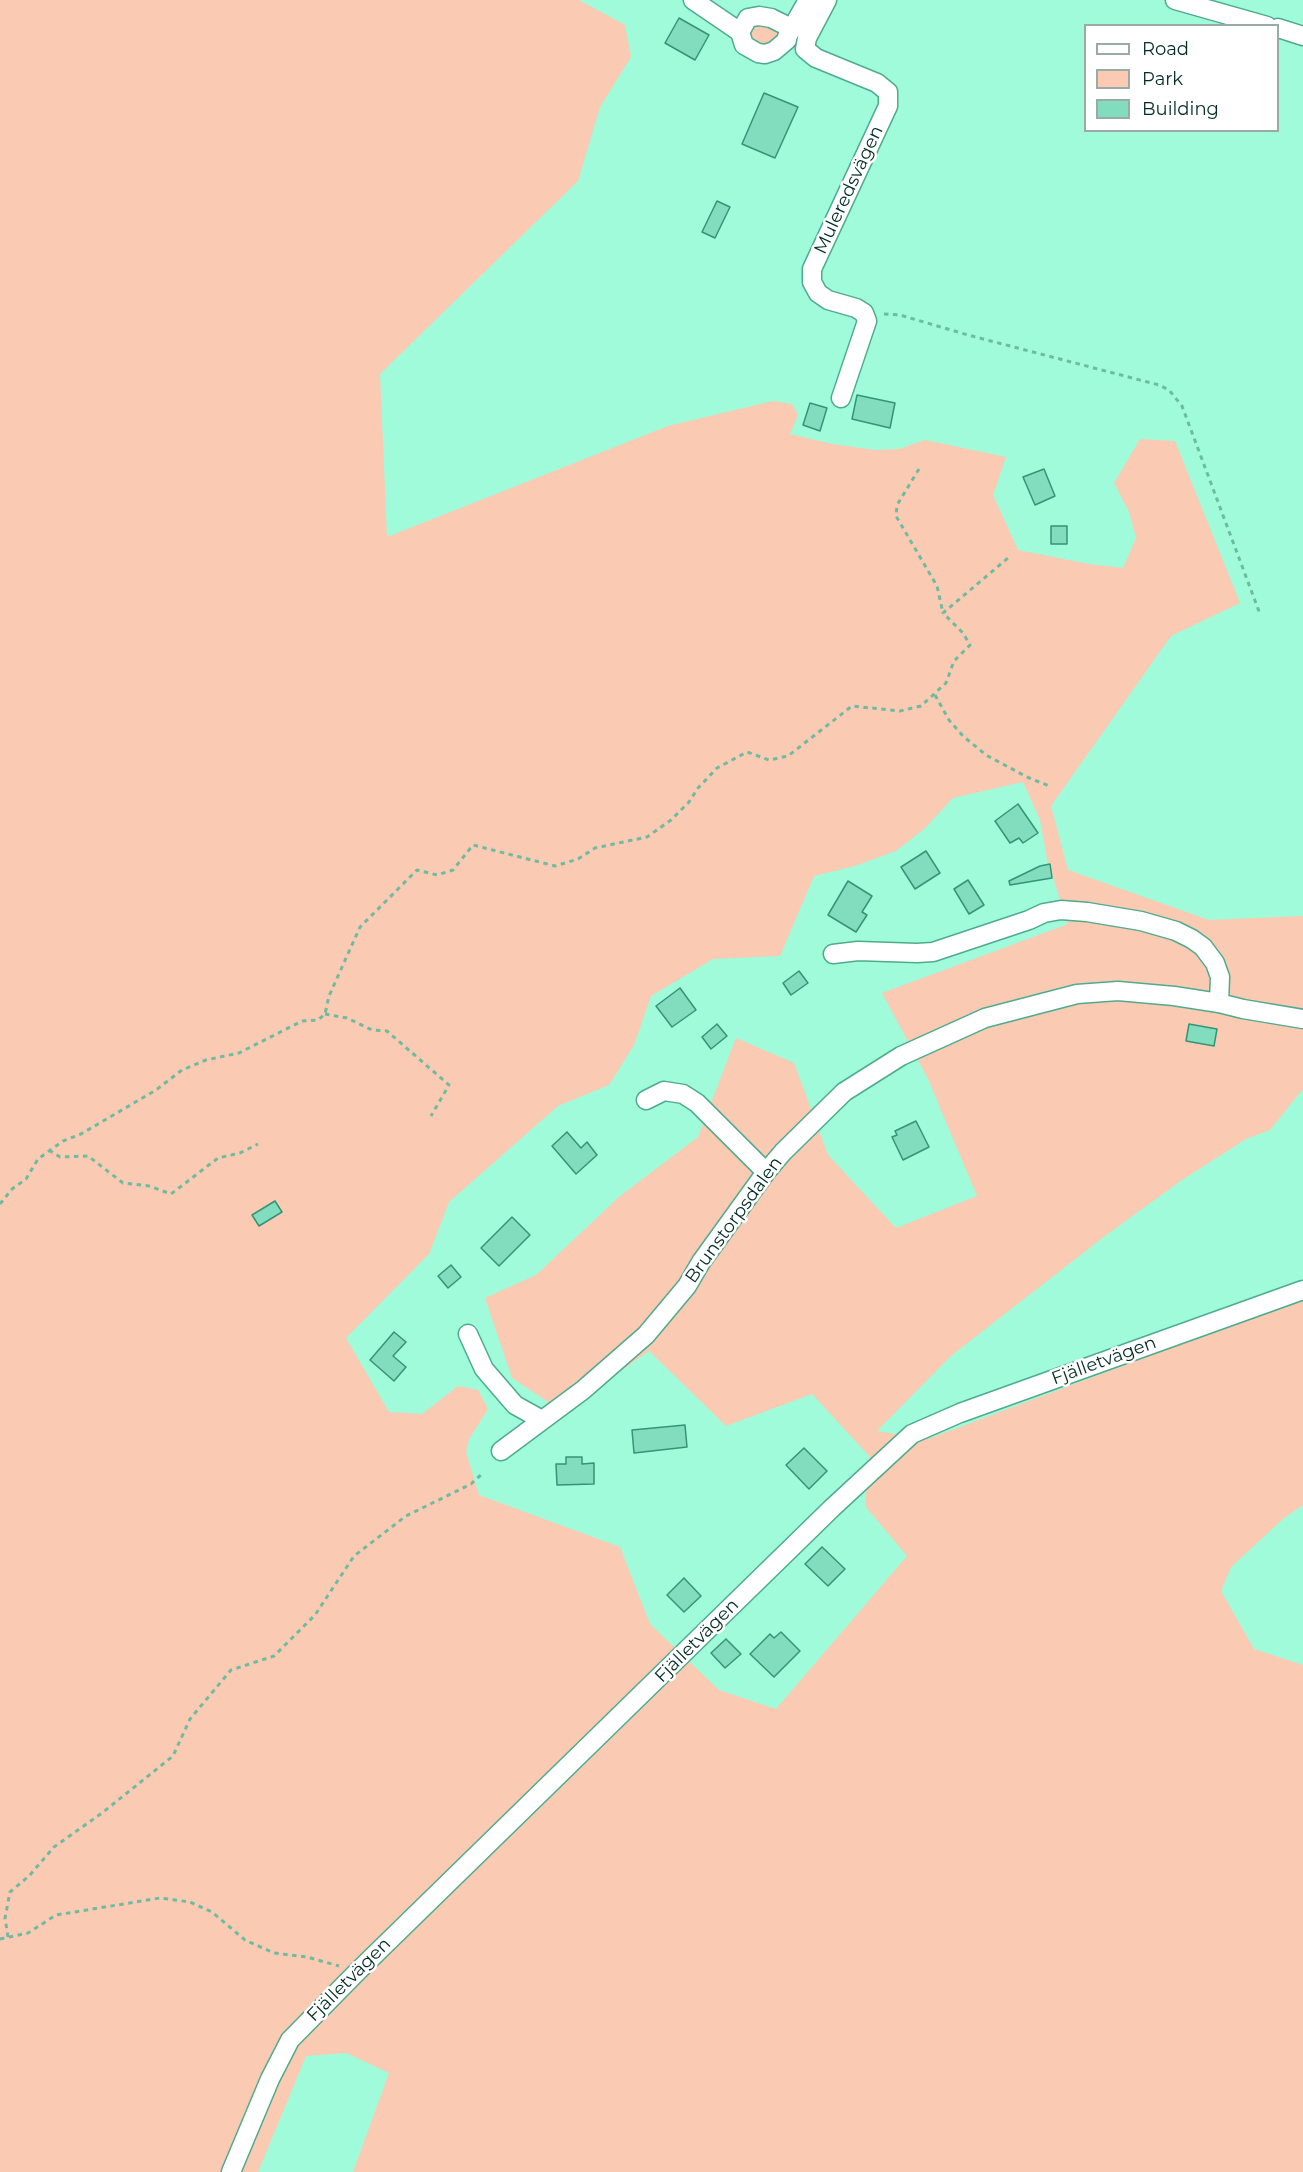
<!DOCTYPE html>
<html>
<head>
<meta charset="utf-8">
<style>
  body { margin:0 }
  #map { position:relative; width:1303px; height:2172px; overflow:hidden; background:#9ffbda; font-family:Montserrat,sans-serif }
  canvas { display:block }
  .legend { position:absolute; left:1084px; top:24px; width:195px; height:108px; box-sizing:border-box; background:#fff; border:2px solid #9aaba6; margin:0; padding:8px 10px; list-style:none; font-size:18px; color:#032d21 }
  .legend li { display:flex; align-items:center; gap:12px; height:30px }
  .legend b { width:30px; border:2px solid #9aaba6 }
</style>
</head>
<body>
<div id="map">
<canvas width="1303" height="2172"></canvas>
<ul class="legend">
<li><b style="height:8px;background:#fff"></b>Road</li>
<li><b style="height:16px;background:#facbb2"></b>Park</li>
<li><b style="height:16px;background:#82ddbe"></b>Building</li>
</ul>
</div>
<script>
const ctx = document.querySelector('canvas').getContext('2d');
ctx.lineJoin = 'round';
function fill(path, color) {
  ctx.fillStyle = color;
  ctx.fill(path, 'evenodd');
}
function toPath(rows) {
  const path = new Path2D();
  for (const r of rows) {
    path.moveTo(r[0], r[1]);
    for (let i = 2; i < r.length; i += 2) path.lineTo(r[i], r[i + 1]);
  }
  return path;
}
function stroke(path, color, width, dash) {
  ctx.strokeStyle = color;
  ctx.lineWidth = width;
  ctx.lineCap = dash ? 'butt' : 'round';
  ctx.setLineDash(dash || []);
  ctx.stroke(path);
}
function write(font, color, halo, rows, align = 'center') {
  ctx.font = font + ' Montserrat,sans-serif';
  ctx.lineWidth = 5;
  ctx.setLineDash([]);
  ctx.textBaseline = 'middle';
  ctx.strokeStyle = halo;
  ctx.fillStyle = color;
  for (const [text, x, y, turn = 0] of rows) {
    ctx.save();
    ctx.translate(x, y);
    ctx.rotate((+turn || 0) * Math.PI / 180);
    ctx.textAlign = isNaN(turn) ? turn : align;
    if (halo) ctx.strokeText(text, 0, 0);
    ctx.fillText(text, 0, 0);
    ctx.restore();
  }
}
fill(toPath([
  [0,0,579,0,625,25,631,57,600,107,578,181,380,374,387,537,668,426,773,401,792,404,798,415,790,434,832,444,875,450,899,449,925,440,1006,457,993,495,1018,550,1089,564,1123,568,1136,538,1129,512,1114,483,1140,439,1175,441,1240,603,1171,636,1051,806,1068,870,1209,920,1303,916,1303,1089,1270,1130,1246,1139,1182,1180,1105,1236,952,1355,877,1431,928,1439,1303,1298,1303,1505,1283,1519,1231,1567,1221,1591,1254,1649,1303,1665,1303,2172,353,2172,389,2073,346,2053,306,2056,258,2172,0,2172],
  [1023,782,1040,820,1047,859,1068,924,882,993,928,1079,977,1196,896,1228,828,1155,794,1063,736,1038,698,1137,620,1196,536,1275,485,1298,512,1378,563,1412,649,1351,726,1426,812,1394,869,1456,865,1506,907,1556,776,1709,719,1690,650,1624,620,1547,479,1495,466,1452,469,1439,488,1409,478,1390,458,1386,422,1414,389,1412,346,1338,429,1254,449,1202,558,1106,609,1085,634,1045,651,996,713,959,780,956,814,876,855,866,896,851,924,829,953,798],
  [754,23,776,28,779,36,773,45,753,45,748,31]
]), '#facbb2');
const building = toPath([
  [679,18,709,35,695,60,665,43,679,18],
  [764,93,798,107,775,158,742,144,764,93],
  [717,201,730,207,715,238,702,232,717,201],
  [857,395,895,403,890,428,852,419,857,395],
  [810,403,827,408,820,431,803,425,810,403],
  [1044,469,1055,496,1035,505,1023,477,1044,469],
  [1051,526,1067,526,1067,544,1051,544,1051,526],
  [1018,804,1038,833,1023,843,1019,838,1010,843,995,821,1018,804],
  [926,851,940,873,915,889,901,867,926,851],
  [1050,864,1052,878,1010,885,1009,881,1040,866,1050,864],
  [968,880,984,905,969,914,954,889,968,880],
  [848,881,872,896,862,912,867,915,856,932,828,915,848,881],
  [799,971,808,983,791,995,783,983,799,971],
  [680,988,696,1010,672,1027,656,1006,680,988],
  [717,1024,727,1036,711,1049,702,1037,717,1024],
  [1189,1024,1217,1029,1214,1046,1186,1041,1189,1024],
  [916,1121,929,1147,903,1160,892,1137,897,1135,895,1131,916,1121],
  [567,1132,581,1148,587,1142,597,1155,576,1174,552,1146,567,1132],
  [275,1201,282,1212,259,1226,252,1215,275,1201],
  [512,1217,530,1235,499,1266,481,1248,512,1217],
  [451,1265,461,1277,448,1288,438,1276,451,1265],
  [394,1332,406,1342,393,1356,406,1367,394,1381,370,1360,394,1332],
  [685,1425,687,1447,634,1453,632,1430,685,1425],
  [804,1448,827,1471,809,1489,786,1465,804,1448],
  [566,1457,582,1457,582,1464,594,1463,594,1484,557,1485,556,1464,566,1464,566,1457],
  [822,1547,845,1569,828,1586,805,1564,822,1547],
  [684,1578,701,1596,684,1612,667,1595,684,1578],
  [781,1632,800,1651,774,1677,750,1654,770,1634,774,1638,781,1632],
  [726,1639,741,1654,725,1668,711,1653,726,1639]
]);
fill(building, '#82ddbe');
stroke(building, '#359477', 1.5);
const minor = toPath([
  [693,0,740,32],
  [827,0,807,38,805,49,816,58,877,83,888,92,888,106,812,269,812,282,818,293,828,300,856,308,864,313,867,321,841,398],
  [1175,0,1267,26],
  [1278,28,1303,36],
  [787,37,808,0],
  [787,40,774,51,765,54,758,53,744,45,740,32,748,18,759,16,771,18,791,28],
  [833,954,858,951,917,953,933,952,1029,920,1044,913,1061,910,1087,912,1141,921,1176,931,1192,939,1203,947,1215,963,1220,977,1219,1003],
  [646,1100,664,1091,683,1094,697,1103,766,1172],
  [468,1334,484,1369,515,1405,542,1420],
  [501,1451,583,1390,646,1335,687,1286,701,1262,766,1172,783,1152,844,1092,901,1056,985,1018,1077,994,1118,991,1174,996,1219,1003,1243,1009,1303,1019],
  [231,2172,270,2079,290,2040,358,1971,832,1508,912,1434,960,1413,1303,1290]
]);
stroke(minor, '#4fab8d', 21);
stroke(toPath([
  [884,314,900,315,968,335,1159,385,1169,390,1182,406,1260,614],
  [919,469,897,505,896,516,937,586,943,613],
  [935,695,949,720,963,736,986,755,1027,777,1049,786],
  [325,1014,347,1018,372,1030,387,1031,449,1085,431,1116],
  [49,1150,60,1157,88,1156,123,1183,149,1186,171,1194,218,1158,240,1153,258,1144],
  [0,1204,12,1189,26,1179,38,1159,63,1141,81,1134,156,1090,182,1070,206,1060,239,1053,302,1021,318,1020,325,1014,329,996,360,927,417,870,437,875,453,870,473,845,555,866,578,859,595,848,647,837,671,820,689,802,698,788,717,768,747,752,769,760,788,756,852,706,900,711,921,706,946,683,954,661,970,645,963,633,943,613,1008,558],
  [8,1937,5,1918,10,1892,29,1876,54,1847,102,1813,173,1756,190,1719,231,1670,274,1656,315,1615,354,1556,406,1516,471,1484,483,1473],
  [0,1939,28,1933,56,1915,160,1898,190,1902,212,1912,245,1940,274,1953,307,1957,339,1966]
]), '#6fbba1', 3, [4.5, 4.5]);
stroke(minor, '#fff', 18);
write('18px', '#032d21', '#fff', [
  ["Muleredsvägen",849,190,-65],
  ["Brunstorpsdalen",734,1220,-54],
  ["Fjälletvägen",1104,1361,-20],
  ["Fjälletvägen",697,1641,-45],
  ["Fjälletvägen",349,1980,-45]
]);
</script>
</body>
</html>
